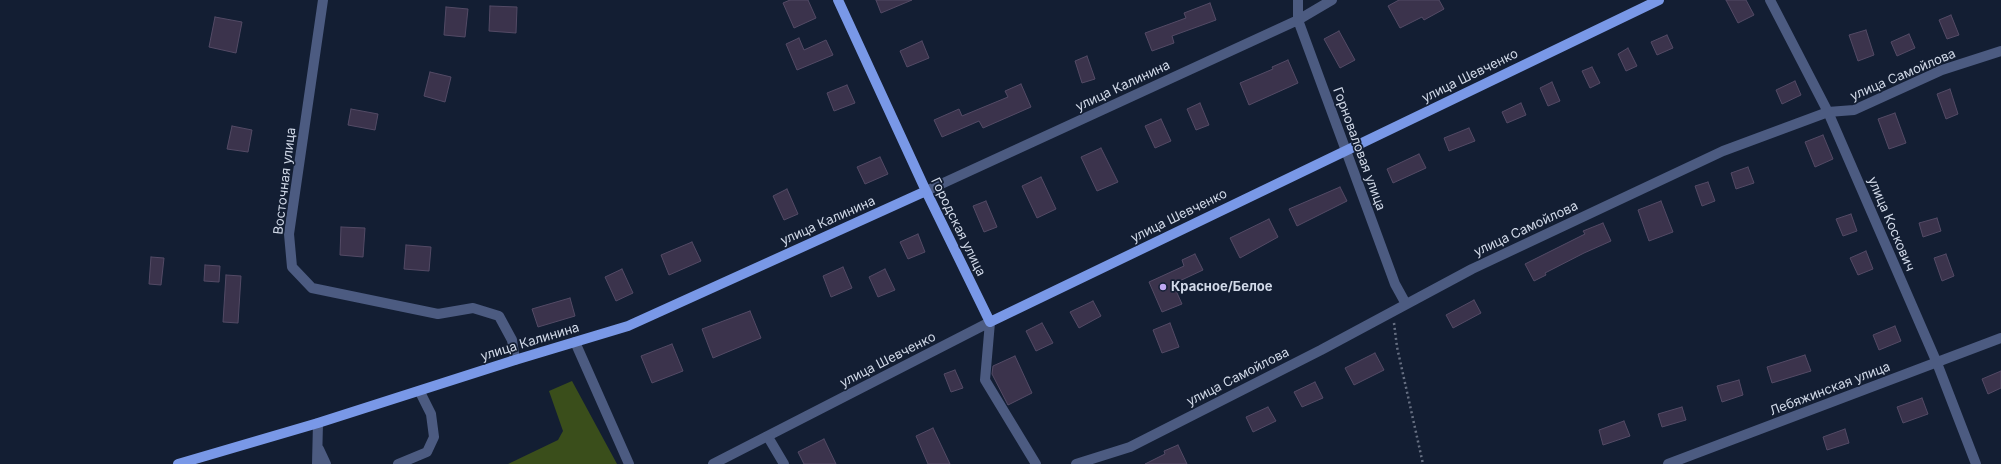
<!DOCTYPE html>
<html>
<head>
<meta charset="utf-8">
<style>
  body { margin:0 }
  canvas { display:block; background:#131e33 }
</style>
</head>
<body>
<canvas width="2001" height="464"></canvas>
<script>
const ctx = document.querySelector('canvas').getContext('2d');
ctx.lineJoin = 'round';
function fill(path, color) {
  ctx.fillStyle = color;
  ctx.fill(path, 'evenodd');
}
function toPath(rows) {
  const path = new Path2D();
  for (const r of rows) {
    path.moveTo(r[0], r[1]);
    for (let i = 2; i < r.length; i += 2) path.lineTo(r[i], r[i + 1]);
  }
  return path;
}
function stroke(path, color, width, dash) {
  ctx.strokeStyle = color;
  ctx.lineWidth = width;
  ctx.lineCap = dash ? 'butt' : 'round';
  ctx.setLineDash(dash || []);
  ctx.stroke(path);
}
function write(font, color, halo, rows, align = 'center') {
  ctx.font = font + ' Inter,sans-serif';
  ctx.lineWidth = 3.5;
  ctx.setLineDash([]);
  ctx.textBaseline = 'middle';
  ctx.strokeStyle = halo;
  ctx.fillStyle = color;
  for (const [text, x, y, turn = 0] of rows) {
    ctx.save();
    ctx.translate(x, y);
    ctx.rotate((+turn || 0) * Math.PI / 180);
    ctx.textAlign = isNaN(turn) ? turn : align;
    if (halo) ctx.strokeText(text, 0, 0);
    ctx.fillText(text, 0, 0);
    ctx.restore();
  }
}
fill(toPath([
  [572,381,617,464,508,464,558,440,563,431,549,391]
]), '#3a4e1b');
const building = toPath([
  [790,0,808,0,816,18,794,28,783,3,790,0],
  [876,0,912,0,881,13,876,0],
  [1399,0,1439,0,1444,9,1424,20,1422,17,1400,28,1388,6,1399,0],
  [1726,0,1746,0,1754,15,1738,23,1726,0],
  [1210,3,1216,20,1172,36,1174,43,1152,51,1145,33,1186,18,1184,13,1210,3],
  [490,6,517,7,516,33,489,31,490,6],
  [446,7,468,9,465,37,444,35,446,7],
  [1951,15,1959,35,1947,39,1939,20,1951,15],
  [215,17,242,22,236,53,209,47,215,17],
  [1866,30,1874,55,1858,61,1849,35,1866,30],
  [1339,31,1355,60,1340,68,1324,39,1339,31],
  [1909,34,1915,48,1897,56,1891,42,1909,34],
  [1667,35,1673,48,1657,55,1651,42,1667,35],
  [799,38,804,50,826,40,833,55,797,70,786,44,799,38],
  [922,41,929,58,907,67,900,51,922,41],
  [1628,48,1637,66,1626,71,1618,54,1628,48],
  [1087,56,1095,79,1082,83,1075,61,1087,56],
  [1288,60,1298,83,1249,105,1240,83,1273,69,1272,67,1288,60],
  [1592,67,1600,83,1590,88,1582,71,1592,67],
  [430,72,451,77,445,102,424,96,430,72],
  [1795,81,1801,95,1782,104,1776,90,1795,81],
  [1552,82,1560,101,1548,106,1540,88,1552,82],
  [1021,84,1031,107,983,128,979,121,942,137,934,120,959,109,962,116,1008,97,1005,91,1021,84],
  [847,85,855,103,834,111,827,93,847,85],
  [1950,89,1958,114,1946,119,1937,94,1950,89],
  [1200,103,1209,125,1196,130,1187,109,1200,103],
  [1521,103,1526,115,1507,123,1502,112,1521,103],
  [351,109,378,114,375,130,348,125,351,109],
  [1895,113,1906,143,1889,149,1878,119,1895,113],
  [1161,119,1171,141,1155,148,1145,126,1161,119],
  [232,126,252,130,248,152,227,149,232,126],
  [1469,128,1475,141,1449,151,1444,138,1469,128],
  [1823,135,1833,159,1815,167,1805,142,1823,135],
  [1101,148,1118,182,1097,191,1081,157,1101,148],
  [1419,154,1426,168,1393,183,1387,169,1419,154],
  [880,157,888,174,865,184,857,167,880,157],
  [1748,167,1754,183,1736,189,1731,173,1748,167],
  [1041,177,1056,209,1037,218,1022,186,1041,177],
  [1708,182,1715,201,1702,206,1695,186,1708,182],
  [1340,187,1347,201,1297,226,1289,209,1340,187],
  [787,189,798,214,784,220,773,196,787,189],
  [986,201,997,227,984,232,973,206,986,201],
  [1661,201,1673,232,1649,241,1638,210,1661,201],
  [1851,214,1857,231,1843,236,1836,219,1851,214],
  [1937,218,1941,231,1923,237,1919,223,1937,218],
  [1269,219,1278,237,1240,258,1230,238,1269,219],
  [1603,223,1611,241,1584,253,1545,273,1546,275,1534,281,1525,264,1585,234,1583,231,1603,223],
  [341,227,365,228,363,257,340,255,341,227],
  [918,234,925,252,908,259,900,242,918,234],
  [692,242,701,261,669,275,661,255,692,242],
  [406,245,431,247,429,271,404,269,406,245],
  [1866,251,1873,269,1858,275,1850,258,1866,251],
  [1195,254,1203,270,1173,284,1182,304,1162,312,1149,282,1184,266,1182,260,1195,254],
  [1946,254,1954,276,1942,281,1934,258,1946,254],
  [151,257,164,258,161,285,149,284,151,257],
  [205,265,220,266,219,282,204,281,205,265],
  [843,267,852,288,831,297,823,276,843,267],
  [622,269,633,293,616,301,605,277,622,269],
  [885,269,895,290,878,297,869,277,885,269],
  [226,275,241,276,238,323,223,322,226,275],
  [570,298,575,316,538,327,532,309,570,298],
  [1474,300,1481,313,1453,328,1446,315,1474,300],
  [1093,301,1101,316,1079,328,1070,312,1093,301],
  [750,311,761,338,713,358,702,329,750,311],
  [1042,323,1053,343,1036,351,1026,331,1042,323],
  [1170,323,1179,347,1162,353,1153,330,1170,323],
  [1895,326,1901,341,1879,350,1873,335,1895,326],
  [672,344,683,371,652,383,641,356,672,344],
  [1375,353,1384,370,1354,385,1345,368,1375,353],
  [1805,355,1811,371,1772,383,1767,367,1805,355],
  [1015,356,1032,393,1008,405,992,374,993,366,1015,356],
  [955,370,963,388,951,392,944,374,955,370],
  [2001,371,2001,388,1988,394,1982,379,2001,371],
  [1739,380,1743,395,1722,402,1717,386,1739,380],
  [1315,382,1323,398,1302,407,1294,392,1315,382],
  [1922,398,1928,414,1903,423,1897,407,1922,398],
  [1268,407,1276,421,1253,432,1246,417,1268,407],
  [1682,407,1686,420,1662,427,1658,414,1682,407],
  [1624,421,1630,436,1603,445,1599,430,1624,421],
  [933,428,950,464,928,464,916,436,933,428],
  [1845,429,1849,443,1827,450,1823,437,1845,429],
  [824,439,836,464,804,464,798,452,824,439],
  [1178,445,1187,464,1145,464,1165,454,1164,451,1178,445]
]);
fill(building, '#3b334c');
stroke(building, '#534a65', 1);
stroke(toPath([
  [1394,323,1397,347,1423,464]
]), '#666f82', 2.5, [2, 3]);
stroke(toPath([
  [323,0,289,234,292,267,312,288,438,314,473,308,499,316,512,340,515,360],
  [1298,0,1298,20,1395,284,1406,304],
  [1770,0,1828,112,1937,363,1976,464],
  [926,191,1298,20,1332,0],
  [990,322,985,380,1036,464],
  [575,342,629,464],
  [768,437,784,464],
  [319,449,326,464],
  [317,464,318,423],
  [398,464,427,452,434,437,431,414,420,392],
  [713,464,990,322],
  [1076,464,1130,447,1321,350,1472,269,1723,151,1828,112,1854,110,1942,70,2001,51],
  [1668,464,2001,338]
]), '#4c5b81', 10);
stroke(toPath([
  [838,0,926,191,990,322,1659,0],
  [178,464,318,423,515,360,628,326,926,191]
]), '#7998e7', 10);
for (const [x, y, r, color] of [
  [1163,287,4,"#c1a8f3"]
]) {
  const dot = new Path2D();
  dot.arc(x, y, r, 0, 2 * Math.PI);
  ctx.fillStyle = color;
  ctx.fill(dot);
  stroke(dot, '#131e33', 1.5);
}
write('13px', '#d1d9e8', '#131e33', [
  ["улица Самойлова",1903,75,-23],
  ["улица Шевченко",1470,76,-26],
  ["улица Калинина",1123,86,-25],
  ["Горноваловая улица",1359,149,70],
  ["Восточная улица",285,181,-83],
  ["улица Шевченко",1179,216,-26],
  ["улица Калинина",828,221,-24],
  ["улица Коскович",1891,224,67],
  ["Городская улица",958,227,64],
  ["улица Самойлова",1526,229,-25],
  ["улица Калинина",530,342,-17],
  ["улица Шевченко",888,360,-27],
  ["улица Самойлова",1238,377,-27],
  ["Лебяжинская улица",1830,389,-21]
]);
write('bold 13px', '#d1d9e8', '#131e33', [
  ["Красное/Белое",1171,287]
], 'left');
</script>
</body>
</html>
